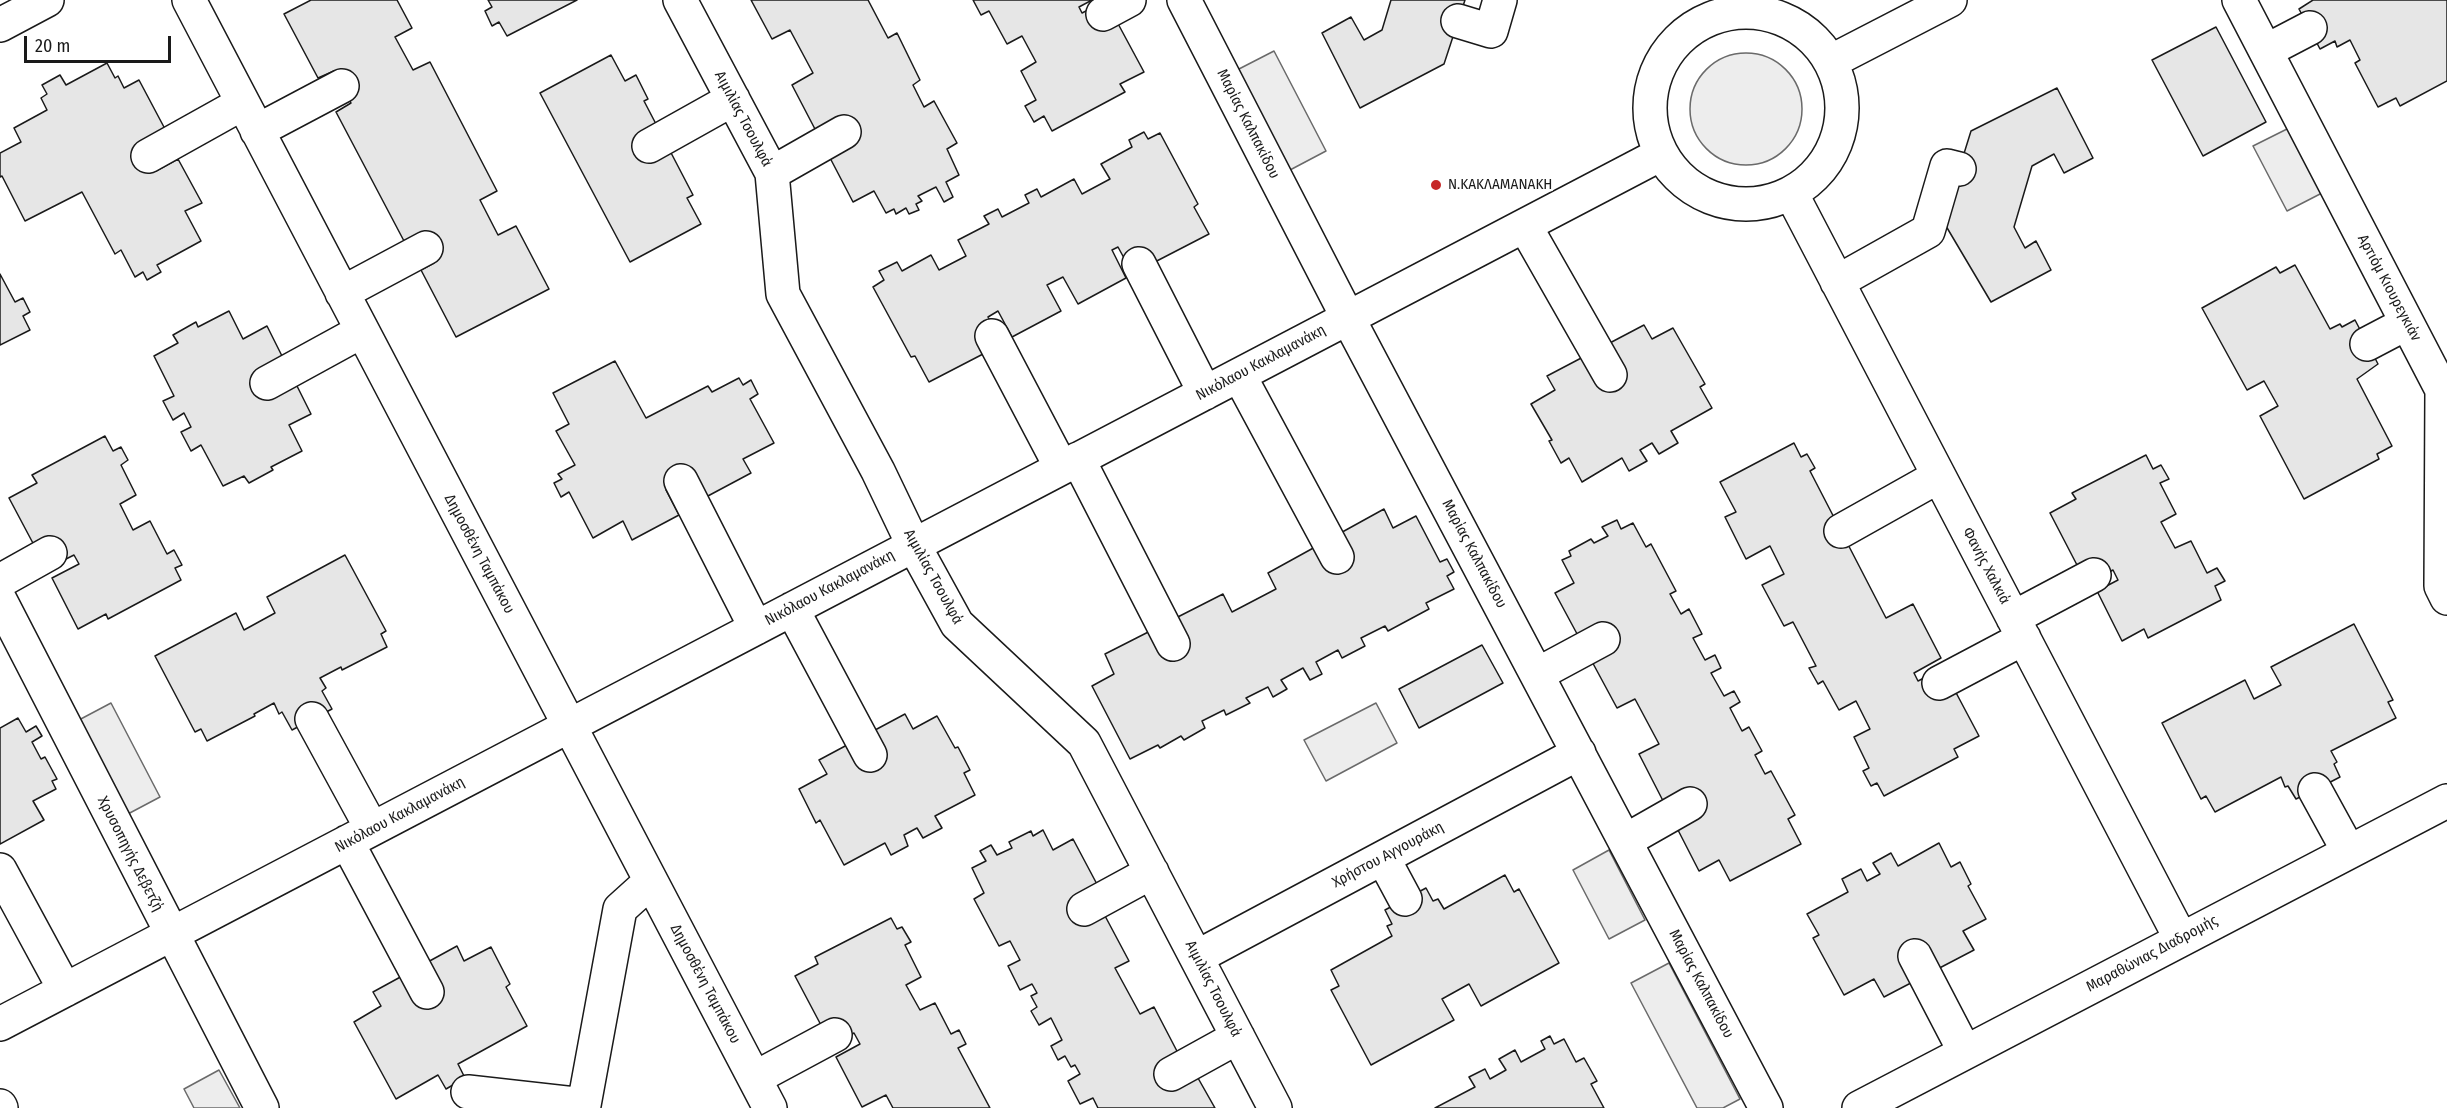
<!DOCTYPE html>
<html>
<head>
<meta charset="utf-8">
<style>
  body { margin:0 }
  #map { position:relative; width:2447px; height:1108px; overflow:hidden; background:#fff; font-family:"Fira Sans Condensed",sans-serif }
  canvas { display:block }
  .scale { position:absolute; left:24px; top:36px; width:147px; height:27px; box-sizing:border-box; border:3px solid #1a1a1a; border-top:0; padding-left:8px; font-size:18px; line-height:21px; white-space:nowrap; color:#1a1a1a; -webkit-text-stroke:4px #fff; paint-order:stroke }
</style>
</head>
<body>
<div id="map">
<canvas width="2447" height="1108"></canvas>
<div class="scale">20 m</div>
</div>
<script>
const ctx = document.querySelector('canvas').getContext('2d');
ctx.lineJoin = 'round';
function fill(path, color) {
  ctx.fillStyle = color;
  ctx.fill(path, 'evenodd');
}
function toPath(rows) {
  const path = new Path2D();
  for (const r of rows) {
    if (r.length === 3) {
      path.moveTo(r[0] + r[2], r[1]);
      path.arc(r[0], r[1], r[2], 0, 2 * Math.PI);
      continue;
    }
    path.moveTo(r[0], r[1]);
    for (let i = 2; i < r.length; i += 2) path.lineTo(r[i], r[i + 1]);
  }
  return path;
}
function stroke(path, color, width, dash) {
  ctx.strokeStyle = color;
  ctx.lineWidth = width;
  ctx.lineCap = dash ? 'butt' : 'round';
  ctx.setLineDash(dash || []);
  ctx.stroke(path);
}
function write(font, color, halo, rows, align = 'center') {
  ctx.font = font + ' "Fira Sans Condensed",sans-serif';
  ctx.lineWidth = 4.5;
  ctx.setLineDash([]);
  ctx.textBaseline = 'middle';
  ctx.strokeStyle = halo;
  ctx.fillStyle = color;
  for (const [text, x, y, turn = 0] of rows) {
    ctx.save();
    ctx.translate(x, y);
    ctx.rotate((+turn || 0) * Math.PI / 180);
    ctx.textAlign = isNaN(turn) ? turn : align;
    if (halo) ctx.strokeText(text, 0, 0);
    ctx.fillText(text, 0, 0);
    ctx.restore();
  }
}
const built = toPath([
  [1274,51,1326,151,1290,170,1237,70,1274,51],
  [1746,109,56],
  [2289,128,2322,193,2287,211,2253,146,2289,128],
  [111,703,160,797,126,815,77,721,111,703],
  [1376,703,1397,743,1326,781,1304,740,1376,703],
  [1609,850,1645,920,1609,939,1573,870,1609,850],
  [1669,963,1740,1099,1723,1108,1697,1108,1631,983,1669,963],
  [219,1070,240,1108,194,1108,184,1089,219,1070]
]);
fill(built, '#ededed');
stroke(built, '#6a6a6a', 1.5);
const building = toPath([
  [311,0,397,0,412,28,395,37,413,70,430,62,497,191,480,200,498,235,516,226,549,289,456,337,421,270,434,263,419,234,404,241,336,112,351,103,334,71,318,78,284,14,311,0],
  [488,0,577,0,507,36,499,22,492,26,485,11,492,7,488,0],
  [751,0,868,0,888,38,897,33,920,80,913,85,924,107,934,101,957,143,947,149,959,175,946,182,953,197,944,202,936,187,918,196,922,201,916,204,919,210,909,214,906,208,896,214,894,209,886,213,874,191,853,202,792,85,813,73,790,30,772,39,751,0],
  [973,0,1092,0,1079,7,1082,13,1098,5,1116,20,1144,72,1120,84,1125,92,1052,131,1044,116,1034,122,1025,106,1036,100,1021,71,1036,62,1022,36,1007,44,989,11,981,15,973,0],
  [1391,0,1465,0,1444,64,1360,108,1322,33,1351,17,1364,40,1382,30,1391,0],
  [2313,0,2447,0,2447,81,2400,106,2396,98,2378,107,2355,63,2360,60,2350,40,2337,47,2335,41,2320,49,2299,9,2313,0],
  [2216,27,2266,122,2203,156,2152,60,2216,27],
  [611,55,625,81,636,75,648,99,644,101,693,195,687,198,701,224,630,262,540,93,611,55],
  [107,63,115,78,118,76,124,88,139,80,165,129,141,142,156,171,178,159,202,203,185,211,201,241,157,265,161,272,147,280,143,272,135,277,121,250,115,254,82,192,25,221,2,176,0,177,0,153,21,142,14,128,47,110,41,98,47,94,42,85,60,75,66,85,107,63],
  [2057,88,2093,158,2064,173,2054,154,2032,166,2014,227,2025,248,2036,241,2051,270,1991,302,1943,221,1971,131,2057,88],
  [1144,132,1148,139,1160,133,1198,204,1194,207,1209,234,1149,265,1130,269,1118,247,1112,250,1126,278,1078,304,1063,277,1047,285,1061,311,1012,337,998,311,988,317,997,333,985,353,929,382,915,356,911,357,873,287,884,280,879,271,897,262,902,271,931,255,939,270,966,256,958,240,989,224,984,216,998,209,1002,217,1029,203,1025,195,1037,189,1041,197,1074,179,1082,194,1110,179,1101,164,1132,147,1129,140,1144,132],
  [2295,265,2330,329,2340,324,2342,327,2355,320,2378,364,2357,379,2392,446,2377,454,2379,459,2304,499,2260,416,2278,406,2264,381,2247,390,2202,308,2276,267,2280,273,2295,265],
  [0,274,15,302,23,298,30,312,23,316,30,330,0,345,0,274],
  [229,311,243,339,267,326,311,414,289,425,302,451,271,467,273,470,249,483,244,476,223,486,201,445,191,451,181,432,191,427,184,413,173,420,163,401,174,396,154,356,178,343,173,335,196,322,198,327,229,311],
  [1644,325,1652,339,1673,328,1705,384,1700,387,1712,408,1671,431,1678,443,1659,454,1652,443,1640,450,1647,461,1629,471,1622,458,1582,482,1569,458,1561,463,1549,441,1552,440,1531,404,1555,390,1547,376,1644,325],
  [615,361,646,418,708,386,712,392,739,378,743,385,751,380,758,394,750,399,774,443,743,459,751,473,706,497,694,474,666,490,679,515,632,540,623,521,593,538,569,492,561,497,554,483,562,479,558,474,575,465,556,431,569,424,553,393,615,361],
  [105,436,113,451,121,447,128,460,121,465,136,495,120,504,133,530,150,521,167,554,174,550,182,565,175,568,181,580,108,619,106,614,78,629,52,578,79,564,74,555,56,564,35,547,9,498,37,483,32,475,105,436],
  [1794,443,1801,457,1807,454,1815,468,1810,471,1886,618,1913,604,1941,658,1914,673,1918,681,1934,673,1953,687,1979,736,1954,749,1958,757,1884,796,1877,783,1871,786,1863,771,1869,768,1854,737,1870,729,1856,701,1839,710,1823,681,1818,684,1809,668,1816,666,1793,622,1784,626,1762,585,1784,574,1770,546,1746,559,1725,517,1736,512,1720,482,1794,443],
  [2146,455,2153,469,2161,465,2169,479,2160,483,2176,514,2161,522,2175,548,2191,541,2207,573,2217,568,2225,581,2215,586,2221,600,2148,638,2144,629,2122,641,2097,591,2118,580,2113,570,2096,579,2086,561,2077,565,2050,513,2076,499,2072,493,2146,455],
  [1384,509,1393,528,1416,516,1440,562,1447,559,1454,572,1447,576,1454,589,1426,603,1429,609,1388,631,1385,626,1361,638,1365,646,1342,658,1338,650,1316,662,1322,674,1310,680,1303,668,1281,680,1287,689,1273,697,1268,687,1246,698,1250,703,1226,715,1224,710,1202,721,1205,728,1184,740,1181,736,1160,748,1158,745,1130,759,1092,686,1114,674,1105,654,1223,594,1232,612,1276,589,1268,573,1384,509],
  [1617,520,1621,529,1633,523,1646,547,1651,544,1676,591,1670,594,1681,614,1689,609,1702,634,1693,638,1705,660,1715,655,1721,668,1711,673,1724,696,1734,691,1740,702,1730,708,1742,731,1749,727,1762,751,1755,755,1765,774,1771,771,1795,815,1788,819,1801,844,1730,881,1719,860,1699,871,1639,754,1659,744,1635,699,1617,708,1555,593,1574,583,1562,560,1571,556,1569,551,1591,539,1594,543,1608,536,1602,527,1617,520],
  [345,555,386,631,381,634,387,647,342,670,341,667,320,678,326,688,322,691,332,709,292,730,282,712,279,714,274,703,254,714,255,716,207,741,201,729,195,732,155,656,236,613,244,630,275,613,267,597,345,555],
  [2354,624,2393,700,2388,702,2396,718,2331,751,2337,762,2334,764,2340,777,2315,790,2296,799,2288,786,2285,787,2281,777,2215,812,2206,796,2201,799,2162,723,2245,680,2254,699,2281,685,2271,667,2354,624],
  [1482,645,1503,683,1419,728,1399,689,1482,645],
  [905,714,913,729,937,716,955,748,958,747,970,770,964,773,975,795,935,816,942,828,923,838,917,828,904,835,908,846,891,855,885,843,844,865,820,820,816,823,799,789,827,774,819,760,905,714],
  [18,718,26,732,36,726,42,736,32,742,41,759,45,757,57,779,52,781,56,789,33,801,44,820,0,844,0,728,18,718],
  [1043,830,1053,850,1073,839,1099,888,1104,914,1129,961,1115,968,1140,1014,1154,1007,1179,1055,1194,1071,1215,1108,1098,1108,1093,1098,1080,1104,1068,1081,1080,1074,1075,1065,1071,1067,1065,1056,1058,1060,1051,1046,1062,1040,1051,1018,1039,1025,1031,1011,1037,1007,1031,996,1037,993,1032,984,1020,990,1008,966,1020,960,1010,941,999,946,974,899,984,893,972,868,986,861,980,851,991,845,997,855,1012,848,1009,842,1031,831,1033,836,1043,830],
  [1939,843,1951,867,1960,862,1971,884,1968,886,1986,919,1963,931,1974,950,1884,997,1874,979,1844,995,1813,938,1819,935,1807,914,1848,892,1842,879,1861,869,1867,881,1880,874,1873,863,1891,853,1898,866,1939,843],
  [1505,875,1514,892,1519,889,1559,963,1481,1006,1469,984,1442,999,1454,1020,1371,1065,1331,990,1339,986,1331,970,1392,936,1387,926,1392,924,1385,910,1426,888,1433,901,1438,899,1444,909,1505,875],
  [891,918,897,929,902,927,911,942,905,945,921,977,906,985,920,1010,935,1003,951,1034,959,1030,966,1044,958,1048,990,1108,893,1108,886,1095,862,1107,836,1057,860,1044,854,1033,838,1041,822,1027,795,976,818,964,815,957,891,918],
  [457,946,464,961,491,947,510,984,506,987,527,1026,458,1064,465,1078,446,1089,438,1075,396,1099,354,1022,381,1006,373,992,457,946],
  [1550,1036,1554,1044,1564,1039,1576,1062,1584,1058,1597,1081,1591,1084,1604,1108,1435,1108,1475,1087,1469,1077,1485,1069,1490,1079,1506,1070,1499,1059,1515,1050,1521,1062,1545,1049,1541,1041,1550,1036]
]);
fill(building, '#e6e6e6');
stroke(building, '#1a1a1a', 1.5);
const minor = toPath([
  [189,0,770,1108],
  [680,0,772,173,783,294,878,471,913,544,957,624,1084,743,1275,1108],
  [1184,0,1348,318,1766,1108],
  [2239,0,2442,390,2441,586,2447,598],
  [1746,108,96],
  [1103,14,1129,0],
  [1458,21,1491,31,1500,0],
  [0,25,47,0],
  [2266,51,2310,28],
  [1832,61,1950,0],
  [257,131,342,86],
  [649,146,733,99],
  [148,156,243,103],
  [772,173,844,132],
  [1791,193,2181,939],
  [1525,226,1610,375],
  [1139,264,1205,393],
  [1837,282,1928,231,1947,166,1959,169],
  [342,293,426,248],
  [992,336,1061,467],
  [2367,344,2407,323],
  [1239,375,1337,557],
  [267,383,362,331],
  [1078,459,1173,644],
  [681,481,756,628],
  [1841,531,1939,476],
  [0,581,50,553],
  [0,600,262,1108],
  [792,609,870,755],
  [2013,618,2094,575],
  [1538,674,1603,639],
  [1939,683,2024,638],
  [312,719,372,829],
  [2315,790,2349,852],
  [1625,841,1690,804],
  [347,842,427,992],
  [1383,858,1405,899],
  [0,870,65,990],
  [1084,909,1152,872],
  [1915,956,1965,1052],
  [1197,957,1579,753],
  [0,1024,1661,154],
  [1171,1074,1238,1037],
  [755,1078,835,1035],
  [468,1092,584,1105,620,909,651,881],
  [0,1106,1,1108],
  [1859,1108,2447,801]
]);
stroke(minor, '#1a1a1a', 36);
stroke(minor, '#fff', 33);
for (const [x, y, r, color] of [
  [1436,185,6,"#c62828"]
]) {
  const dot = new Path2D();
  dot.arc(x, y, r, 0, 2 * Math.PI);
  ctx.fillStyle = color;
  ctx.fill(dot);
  stroke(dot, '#fff', 2);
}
write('15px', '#1a1a1a', '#fff', [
  ["Αιμιλίας Τσουλφά",743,119,62],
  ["Μαρίας Καλπακίδου",1248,124,63],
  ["Αρτιόμ Κιουρεγκιάν",2389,288,62],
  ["Νικόλαου Κακλαμανάκη",1261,363,-28],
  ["Δημοσθένη Ταμπάκου",479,554,62],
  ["Μαρίας Καλπακίδου",1474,554,62],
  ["Φανής Χαλκιά",1986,566,62],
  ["Αιμιλίας Τσουλφά",933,577,61],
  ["Νικόλαου Κακλαμανάκη",830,588,-28],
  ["Νικόλαου Κακλαμανάκη",400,815,-28],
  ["Χρυσοπηγής Δεβετζή",130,854,63],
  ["Χρήστου Αγγουράκη",1388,855,-28],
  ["Μαραθώνιας Διαδρομής",2152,954,-28],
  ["Δημοσθένη Ταμπάκου",705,984,62],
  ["Μαρίας Καλπακίδου",1701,984,62],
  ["Αιμιλίας Τσουλφά",1213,989,63]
]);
write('15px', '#1a1a1a', '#fff', [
  ["Ν.ΚΑΚΛΑΜΑΝΑΚΗ",1448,185]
], 'left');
</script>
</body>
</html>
